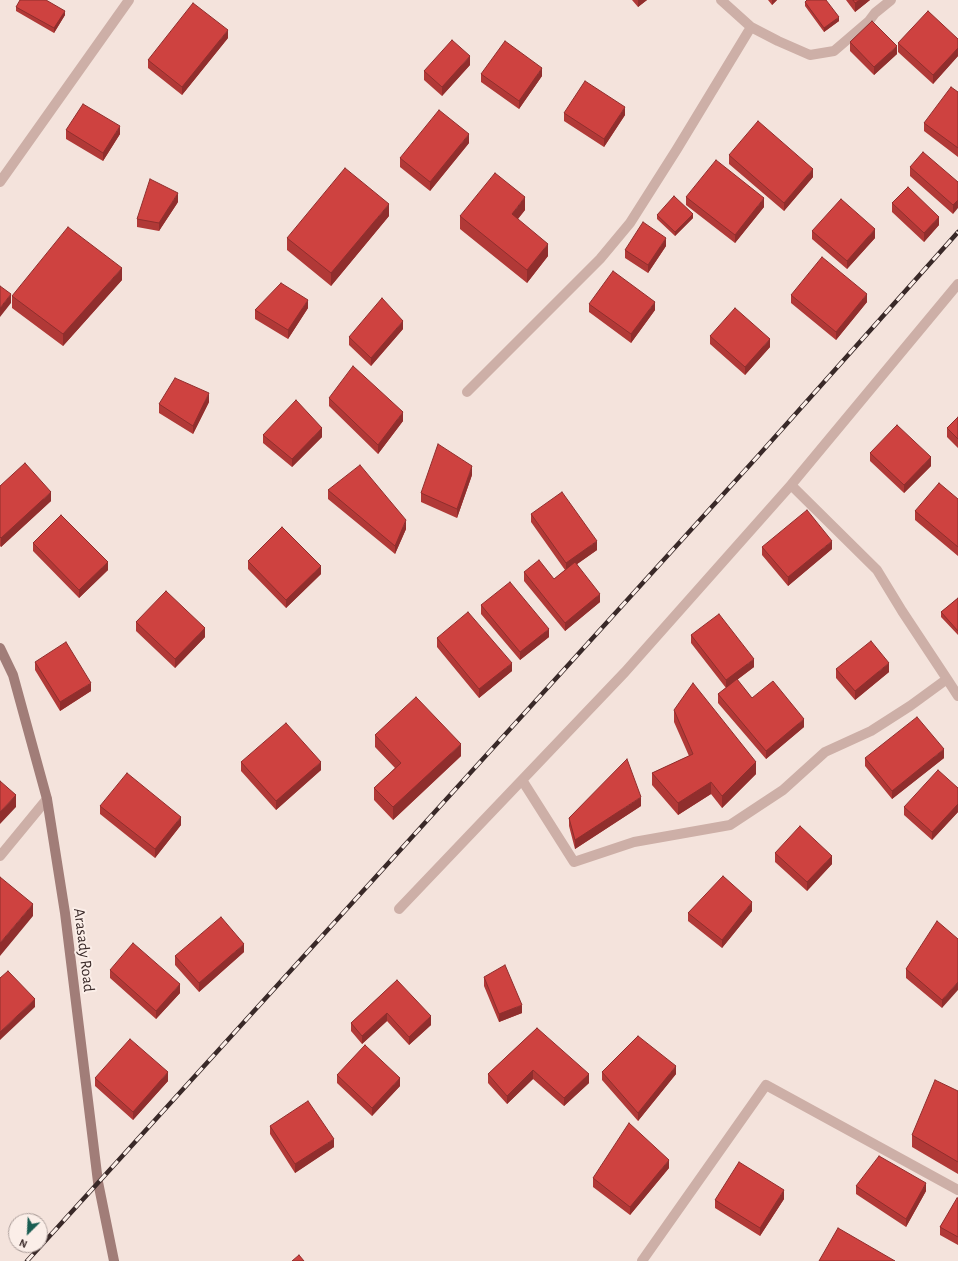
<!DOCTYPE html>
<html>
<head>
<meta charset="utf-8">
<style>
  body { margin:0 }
  #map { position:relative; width:958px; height:1261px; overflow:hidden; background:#f4e3dc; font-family:"Alegreya Sans",sans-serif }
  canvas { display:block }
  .north { position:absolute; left:8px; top:1213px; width:40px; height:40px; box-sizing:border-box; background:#fbeee8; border:1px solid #ad9f9b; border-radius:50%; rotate:204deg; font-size:11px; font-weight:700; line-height:16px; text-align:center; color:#392928 }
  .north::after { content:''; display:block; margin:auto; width:14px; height:18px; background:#1a5d52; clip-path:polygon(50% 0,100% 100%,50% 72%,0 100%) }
</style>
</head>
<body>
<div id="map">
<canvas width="958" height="1261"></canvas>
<div class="north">N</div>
</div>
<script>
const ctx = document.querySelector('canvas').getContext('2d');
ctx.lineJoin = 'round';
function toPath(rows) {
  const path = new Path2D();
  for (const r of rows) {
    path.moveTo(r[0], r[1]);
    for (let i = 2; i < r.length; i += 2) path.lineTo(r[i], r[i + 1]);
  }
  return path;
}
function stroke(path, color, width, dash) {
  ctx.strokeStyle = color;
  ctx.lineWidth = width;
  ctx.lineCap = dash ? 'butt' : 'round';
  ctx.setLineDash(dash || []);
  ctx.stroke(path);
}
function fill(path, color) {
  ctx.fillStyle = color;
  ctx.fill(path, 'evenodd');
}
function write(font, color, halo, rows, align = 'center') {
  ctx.font = font + ' "Alegreya Sans",sans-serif';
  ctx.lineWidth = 4;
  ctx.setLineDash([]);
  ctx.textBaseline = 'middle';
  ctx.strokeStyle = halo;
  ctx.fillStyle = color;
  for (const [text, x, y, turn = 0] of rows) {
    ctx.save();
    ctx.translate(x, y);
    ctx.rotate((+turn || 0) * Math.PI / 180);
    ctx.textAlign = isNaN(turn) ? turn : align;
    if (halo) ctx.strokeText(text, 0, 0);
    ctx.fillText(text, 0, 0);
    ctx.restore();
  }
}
stroke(toPath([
  [721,0,751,27,778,41,810,55,834,51,869,21,875,13,891,0],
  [0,182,129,0],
  [467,392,600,259,630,223,677,149,751,27],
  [947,679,958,696],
  [522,780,574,862,634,842,730,825,783,790,825,752,871,731,910,706,947,679,902,611,877,570,791,485],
  [0,856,47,799],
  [399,909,625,672,791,485,958,284],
  [642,1261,766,1085,958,1190]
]), '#cdafa7', 10);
stroke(toPath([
  [0,648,13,675,47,799,65,913,98,1182,114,1261]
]), '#a17d78', 10);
const rail = toPath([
  [27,1261,758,456,958,232]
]);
stroke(rail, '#392928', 4.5);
stroke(rail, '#fbeee8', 3, [9]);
fill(toPath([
  [632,0,647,0,638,7],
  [768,0,777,0,772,5],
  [846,0,870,0,855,12],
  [805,2,839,21,824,32,805,6],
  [16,7,65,15,54,33,16,11],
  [228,38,182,95,148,68,148,60],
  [958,39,958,56,933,84,898,52,898,43],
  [850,42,897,54,874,75,850,51],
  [470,65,442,96,424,80,424,71],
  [481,74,542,76,519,109,481,82],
  [958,92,958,157,924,131,924,123],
  [564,113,625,115,604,147,564,121],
  [66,130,120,134,103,161,66,139],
  [469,143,430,191,400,167,400,158],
  [729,155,813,177,784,211,729,164],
  [910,167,958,182,953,214,910,176],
  [686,197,764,207,735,243,686,205],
  [178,202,159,231,137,227,137,219],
  [892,203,939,225,924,242,892,212],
  [525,210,518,219,548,256,527,283,460,229,460,216],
  [657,215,693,218,675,236,657,219],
  [389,216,331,286,287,250,287,238],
  [812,231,875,238,847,269,812,239],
  [666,246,648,273,625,258,625,250],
  [122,280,63,346,12,308,12,296],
  [791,295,867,302,836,340,791,303],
  [589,304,655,310,631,343,589,312],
  [308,308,288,339,255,319,255,310],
  [403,329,371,366,349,345,349,337],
  [710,336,770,347,745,375,710,344],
  [329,398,403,421,378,454,329,406],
  [209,402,193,434,159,413,159,404],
  [958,417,958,448,947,437,947,428],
  [263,435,322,437,292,467,263,443],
  [870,453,931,466,904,493,870,461],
  [472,475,457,518,421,502,421,493],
  [0,486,51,501,1,547,0,546],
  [328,490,406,529,395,554,328,499],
  [958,499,958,556,915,520,915,511],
  [531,514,597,550,577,564,600,602,565,631,524,581,524,572,554,579,565,570,531,522],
  [33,543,108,570,79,598,33,551],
  [762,547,832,549,788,586,762,555],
  [248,561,321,574,286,608,248,569],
  [958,598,958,635,941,617,941,612],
  [481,605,549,637,520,660,481,614],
  [136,622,205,637,175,668,136,631],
  [691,635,754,667,737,680,752,698,804,727,766,759,718,703,718,694,726,688,691,643],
  [437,638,512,671,479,698,437,647],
  [35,662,91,691,60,711,35,670],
  [836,669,889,672,855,700,836,678],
  [674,710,756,774,722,808,711,794,678,815,652,785,652,773,689,756,674,722],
  [375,735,461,756,393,820,374,800,374,788,395,768,375,747],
  [865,758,944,758,892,799,865,766],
  [241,762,321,770,276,810,241,771],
  [958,788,958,812,932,840,904,815,904,807],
  [100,806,181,825,155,858,100,814],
  [641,806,575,849,569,826,569,818],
  [775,853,832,864,807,891,775,862],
  [752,911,722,948,688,921,688,913],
  [958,939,942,1008,906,978,906,969],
  [244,952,199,992,175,965,175,956],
  [110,970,180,993,156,1019,110,978],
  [484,977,522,1013,499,1022,484,986],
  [397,980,431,1025,409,1045,387,1021,362,1044,351,1031,351,1023],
  [537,1028,589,1083,564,1106,533,1079,507,1104,488,1083,488,1074],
  [602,1072,676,1074,638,1121,602,1080],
  [337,1075,400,1086,372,1116,337,1083],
  [95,1078,168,1081,133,1120,95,1086],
  [958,1091,958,1174,912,1147,912,1135],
  [270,1126,334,1147,295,1173,270,1134],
  [669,1168,630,1215,593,1187,593,1178],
  [856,1186,926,1191,906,1227,856,1194],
  [958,1198,958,1245,940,1235,940,1227],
  [784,1199,760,1236,715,1208,715,1200]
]), '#b13937');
fill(toPath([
  [638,0,647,0,638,7],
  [772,0,777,0,772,5],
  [860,0,870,0,855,12,855,3],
  [65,11,65,15,54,33,54,28],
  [839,17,839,21,824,32,824,28],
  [228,30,228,38,182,95,182,87],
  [897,46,897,54,874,75,874,67],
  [958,48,958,56,933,84,933,75],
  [470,56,470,65,442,96,442,87],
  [542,68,542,76,519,109,519,101],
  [625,107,625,115,604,147,604,139],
  [120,126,120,134,103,161,103,153],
  [469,134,469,143,430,191,430,182],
  [813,169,813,177,784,211,784,203],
  [178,193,178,202,159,231,159,223],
  [525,197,525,210,512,226,512,214],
  [764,198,764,207,735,243,735,235],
  [958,200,958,208,953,214,953,205],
  [389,204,389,216,331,286,331,273],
  [693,214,693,218,675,236,675,232],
  [939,217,939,225,924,242,924,233],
  [875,229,875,238,847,269,847,261],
  [666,238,666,246,648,273,648,265],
  [548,244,548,256,527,283,527,270],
  [122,268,122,280,63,346,63,334],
  [11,294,11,303,0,317,0,308],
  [867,294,867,302,836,340,836,332],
  [308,300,308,308,288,339,288,330],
  [655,302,655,310,631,343,631,334],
  [403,321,403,329,371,366,371,358],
  [770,339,770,347,745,375,745,367],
  [209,393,209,402,193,434,193,426],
  [403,412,403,421,378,454,378,445],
  [322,428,322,437,292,467,292,459],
  [931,457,931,466,904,493,904,485],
  [472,466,472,475,457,518,457,509],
  [51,492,51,501,1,547,1,538],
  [406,520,406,529,395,554,395,546],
  [597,541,597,550,566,572,566,563],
  [832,541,832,549,788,586,788,577],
  [108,562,108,570,79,598,79,590],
  [321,566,321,574,286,608,286,600],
  [600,594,600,602,565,631,565,623],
  [205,628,205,637,175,668,175,659],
  [549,629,549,637,520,660,520,652],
  [754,659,754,667,726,688,726,680],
  [512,663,512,671,479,698,479,689],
  [889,663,889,672,855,700,855,691],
  [91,683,91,691,60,711,60,702],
  [804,719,804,727,766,759,766,751],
  [461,744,461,756,393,820,393,807],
  [944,749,944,758,892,799,892,791],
  [321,762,321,770,276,810,276,801],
  [756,762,756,774,722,808,722,796],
  [711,782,711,794,678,815,678,803],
  [16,795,16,807,0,824,0,812],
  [641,797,641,806,575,849,575,840],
  [958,804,958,812,932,840,932,832],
  [181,817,181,825,155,858,155,849],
  [832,856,832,864,807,891,807,882],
  [752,902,752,911,722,948,722,940],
  [33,904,33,916,0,956,0,943],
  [244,944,244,952,199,992,199,983],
  [958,982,958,990,942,1008,942,1000],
  [180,984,180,993,156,1019,156,1011],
  [35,999,35,1007,0,1040,0,1032],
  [522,1005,522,1013,499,1022,499,1014],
  [387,1013,387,1021,362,1044,362,1036],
  [431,1016,431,1025,409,1045,409,1037],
  [676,1066,676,1074,638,1121,638,1113],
  [533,1070,533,1079,507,1104,507,1096],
  [168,1072,168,1081,133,1120,133,1112],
  [589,1074,589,1083,564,1106,564,1098],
  [400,1078,400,1086,372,1116,372,1108],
  [334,1139,334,1147,295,1173,295,1164],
  [669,1160,669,1168,630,1215,630,1207],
  [926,1183,926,1191,906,1227,906,1219],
  [784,1190,784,1199,760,1236,760,1228]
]), '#902e2d');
const building = toPath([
  [20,0,46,0,65,11,54,28,16,7,20,0],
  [807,0,826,0,839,17,824,28,805,2,807,0],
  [853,0,860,0,855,3,853,0],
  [193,3,228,30,182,87,148,60,193,3],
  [928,11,958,39,958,48,933,75,898,43,928,11],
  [872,21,897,46,874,67,850,42,872,21],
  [452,40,470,56,442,87,424,71,452,40],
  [505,41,542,68,519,101,481,74,505,41],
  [585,81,625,107,604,139,564,113,585,81],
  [951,87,958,92,958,148,924,123,951,87],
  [83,104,120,126,103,153,66,130,83,104],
  [439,110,469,134,430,182,400,158,439,110],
  [758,121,813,169,784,203,729,155,758,121],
  [923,152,958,182,958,200,953,205,910,167,923,152],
  [716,160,764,198,735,235,686,197,716,160],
  [345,168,389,204,331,273,287,238,345,168],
  [495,173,525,197,512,214,548,244,527,270,460,216,495,173],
  [150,179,178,193,159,223,137,219,150,179],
  [908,187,939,217,924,233,892,203,908,187],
  [674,196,693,214,675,232,657,215,674,196],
  [841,199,875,229,847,261,812,231,841,199],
  [643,222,666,238,648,265,625,250,643,222],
  [68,227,122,268,63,334,12,296,68,227],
  [822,257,867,294,836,332,791,295,822,257],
  [613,271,655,302,631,334,589,304,613,271],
  [281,283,308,300,288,330,255,310,281,283],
  [0,286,11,294,0,308,0,286],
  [382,298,403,321,371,358,349,337,382,298],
  [735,308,770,339,745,367,710,336,735,308],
  [353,366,403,412,378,445,329,398,353,366],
  [175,378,209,393,193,426,159,404,175,378],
  [296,400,322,428,292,459,263,435,296,400],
  [958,417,958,439,947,428,958,417],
  [897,425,931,457,904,485,870,453,897,425],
  [438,444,472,466,457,509,421,493,438,444],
  [25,463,51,492,1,538,0,537,0,486,25,463],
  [360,465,406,520,395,546,328,490,360,465],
  [939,483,958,499,958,547,915,511,939,483],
  [562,492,597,541,566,563,531,514,562,492],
  [807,510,832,541,788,577,762,547,807,510],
  [61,515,108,562,79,590,33,543,61,515],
  [282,527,321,566,286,600,248,561,282,527],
  [539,560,554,579,575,562,600,594,565,623,524,572,539,560],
  [510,582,549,629,520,652,481,605,510,582],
  [166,591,205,628,175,659,136,622,166,591],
  [958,598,958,631,941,612,958,598],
  [468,612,512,663,479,689,437,638,468,612],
  [719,614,754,659,726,680,691,635,719,614],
  [871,641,889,663,855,691,836,669,871,641],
  [66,642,91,683,60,702,35,662,66,642],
  [737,679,752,698,773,681,804,719,766,751,718,694,737,679],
  [693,683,756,762,722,796,711,782,678,803,652,773,693,754,674,710,693,683],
  [416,697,461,744,393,807,374,788,401,763,375,735,416,697],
  [917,717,944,749,892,791,865,758,917,717],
  [286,723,321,762,276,801,241,762,286,723],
  [627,759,641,797,575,840,569,818,627,759],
  [938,770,958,788,958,804,932,832,904,807,938,770],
  [127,773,181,817,155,849,100,806,127,773],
  [0,781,16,795,0,812,0,781],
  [800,826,832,856,807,882,775,853,800,826],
  [723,876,752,902,722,940,688,913,723,876],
  [0,877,33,904,0,943,0,877],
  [221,917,244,944,199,983,175,956,221,917],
  [937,921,958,939,958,982,942,1000,906,969,937,921],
  [133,943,180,984,156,1011,110,970,133,943],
  [505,965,522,1005,499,1014,484,977,505,965],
  [8,971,35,999,0,1032,0,978,8,971],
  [397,980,431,1016,409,1037,387,1013,362,1036,351,1023,397,980],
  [537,1028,589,1074,564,1098,533,1070,507,1096,488,1074,537,1028],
  [638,1036,676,1066,638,1113,602,1072,638,1036],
  [130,1039,168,1072,133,1112,95,1078,130,1039],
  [365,1045,400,1078,372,1108,337,1075,365,1045],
  [935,1080,958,1091,958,1162,912,1135,935,1080],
  [308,1101,334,1139,295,1164,270,1126,308,1101],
  [629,1123,669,1160,630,1207,593,1178,629,1123],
  [879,1156,926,1183,906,1219,856,1186,879,1156],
  [739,1162,784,1190,760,1228,715,1200,739,1162],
  [957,1198,958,1198,958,1237,940,1227,957,1198],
  [838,1228,895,1261,819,1261,838,1228],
  [299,1255,304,1261,292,1261,299,1255]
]);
fill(building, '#ce4240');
stroke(building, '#902e2d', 1);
write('16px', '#392928', '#fbeee8', [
  ["Arasady Road",84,950,83]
]);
</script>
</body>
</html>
